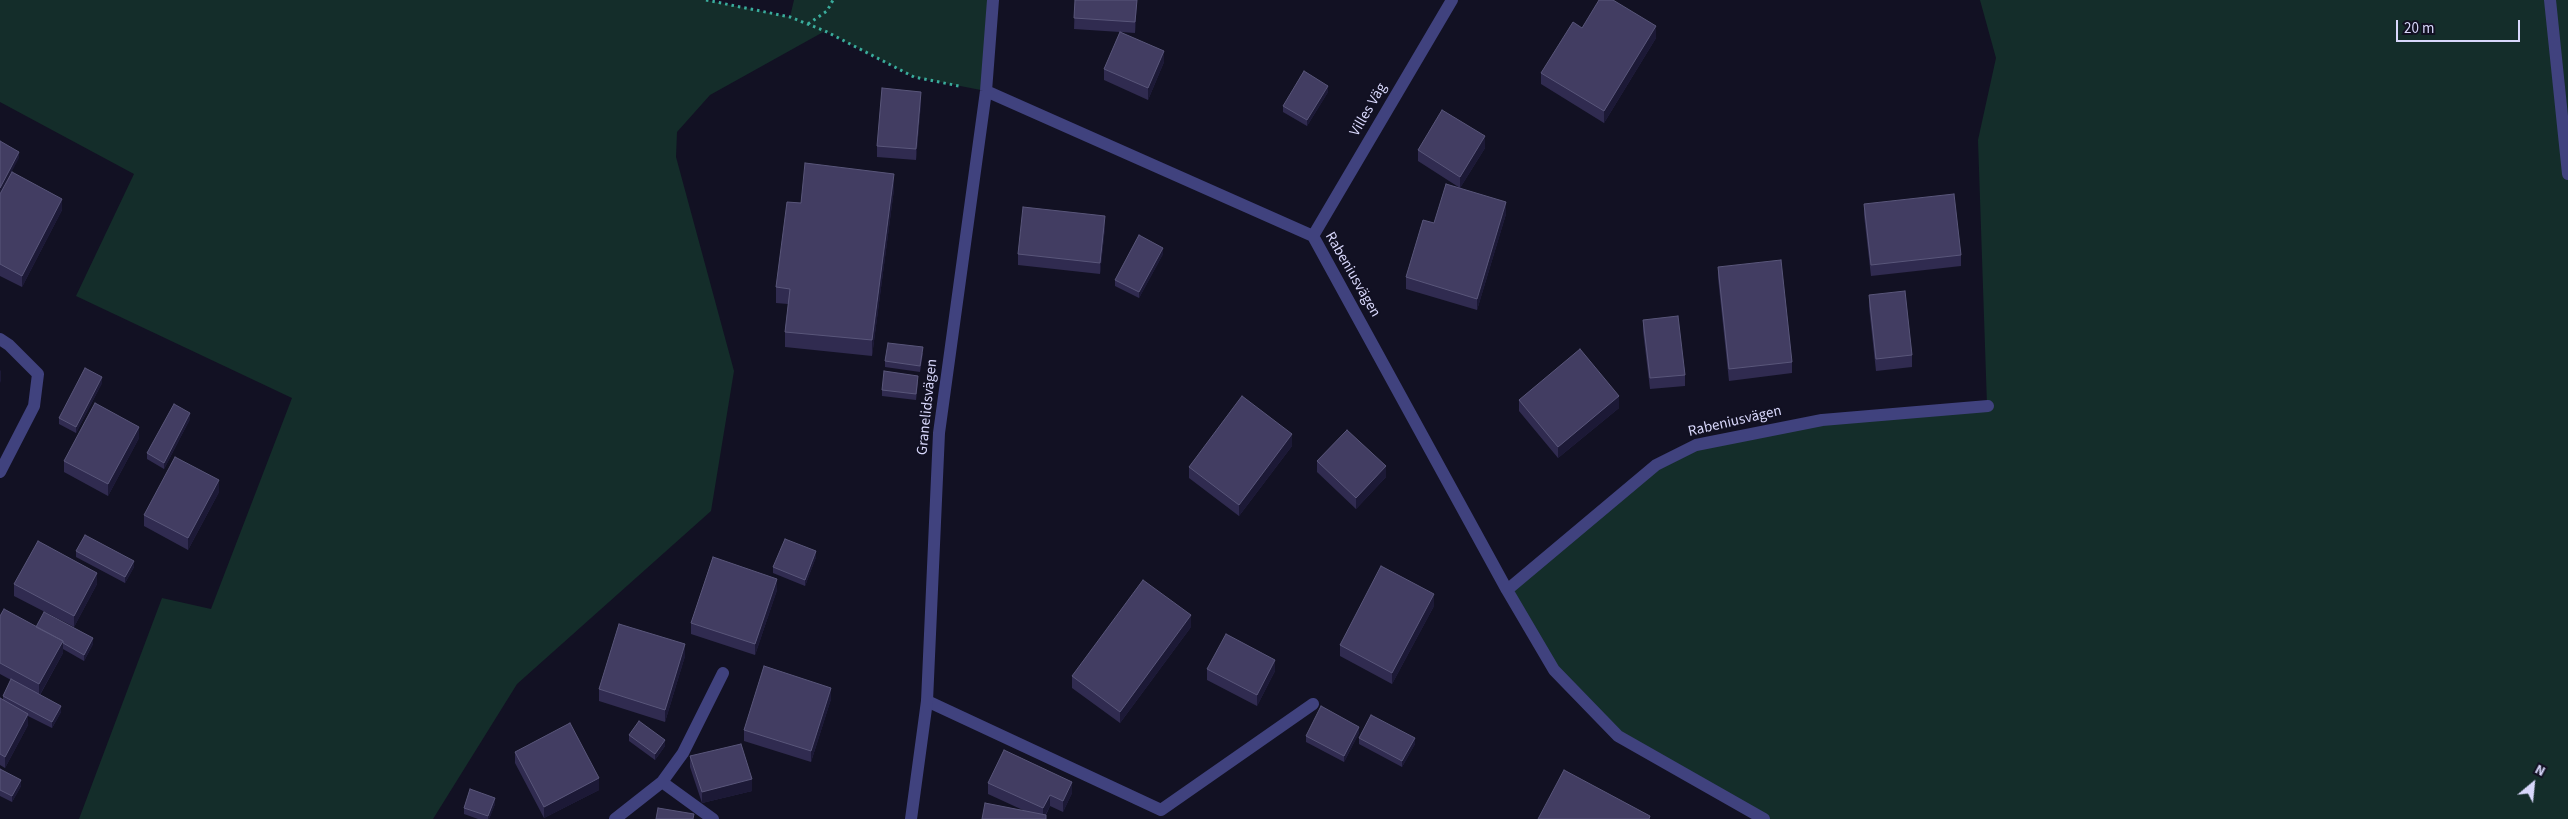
<!DOCTYPE html>
<html>
<head>
<meta charset="utf-8">
<style>
  body { margin:0 }
  #map { position:relative; width:2568px; height:819px; overflow:hidden; background:#121123; font-family:"Source Sans 3",sans-serif }
  canvas { display:block }
  .north { position:absolute; left:2508px; top:759px; width:50px; height:50px; -webkit-text-stroke:4px #121123; paint-order:stroke; rotate:28deg; font-size:14px; font-weight:700; line-height:20px; text-align:center; color:#d8d7fb }
  .north::after { content:''; display:block; margin:auto; width:18px; height:22px; background:#d8d7fb; clip-path:polygon(50% 0,100% 100%,50% 72%,0 100%) }
  .scale { position:absolute; left:2396px; top:20px; width:124px; height:22px; box-sizing:border-box; border:2px solid #d8d7fb; border-top:0; padding-left:6px; font-size:15px; line-height:18px; white-space:nowrap; color:#d8d7fb; -webkit-text-stroke:4px #121123; paint-order:stroke }
</style>
</head>
<body>
<div id="map">
<canvas width="2568" height="819"></canvas>
<div class="north">N</div>
<div class="scale">20 m</div>
</div>
<script>
const ctx = document.querySelector('canvas').getContext('2d');
ctx.lineJoin = 'round';
function fill(path, color) {
  ctx.fillStyle = color;
  ctx.fill(path, 'evenodd');
}
function toPath(rows) {
  const path = new Path2D();
  for (const r of rows) {
    path.moveTo(r[0], r[1]);
    for (let i = 2; i < r.length; i += 2) path.lineTo(r[i], r[i + 1]);
  }
  return path;
}
function stroke(path, color, width, dash) {
  ctx.strokeStyle = color;
  ctx.lineWidth = width;
  ctx.lineCap = dash ? 'butt' : 'round';
  ctx.setLineDash(dash || []);
  ctx.stroke(path);
}
function write(font, color, halo, rows, align = 'center') {
  ctx.font = font + ' "Source Sans 3",sans-serif';
  ctx.lineWidth = 4;
  ctx.setLineDash([]);
  ctx.textBaseline = 'middle';
  ctx.strokeStyle = halo;
  ctx.fillStyle = color;
  for (const [text, x, y, turn = 0] of rows) {
    ctx.save();
    ctx.translate(x, y);
    ctx.rotate((+turn || 0) * Math.PI / 180);
    ctx.textAlign = isNaN(turn) ? turn : align;
    if (halo) ctx.strokeText(text, 0, 0);
    ctx.fillText(text, 0, 0);
    ctx.restore();
  }
}
fill(toPath([
  [0,0,706,0,790,17,794,0,993,0,986,91,914,77,825,31,710,95,677,132,676,157,734,371,711,511,517,684,433,819,79,819,162,598,211,609,292,398,76,296,134,174,0,102],
  [1980,0,2568,0,2568,819,1764,819,1618,736,1554,670,1507,590,1656,465,1696,445,1822,420,1987,405,1978,140,1996,58]
]), '#142d2a');
stroke(toPath([
  [706,0,790,17,825,31,914,77,959,86],
  [808,24,827,11,833,0]
]), '#3aac9c', 3, [2.5, 4]);
stroke(toPath([
  [927,701,1161,810,1313,704],
  [662,782,683,753,723,673],
  [615,819,662,782,713,819]
]), '#40427e', 12);
stroke(toPath([
  [2550,0,2568,174],
  [986,91,1313,236,1507,590,1554,670,1618,736,1764,819],
  [1313,236,1452,0],
  [0,339,9,345,38,374,34,406,0,472],
  [1507,590,1656,465,1696,445,1822,420,1988,406],
  [911,819,927,701,939,433,986,91,993,0]
]), '#40427e', 12);
fill(toPath([
  [1075,0,1137,0,1135,33,1121,32,1164,62,1148,100,1104,80,1104,69,1120,32,1074,29],
  [1582,28,1656,38,1604,123,1541,84,1541,73],
  [1328,92,1307,126,1283,112,1283,106],
  [921,103,916,160,877,157,877,146],
  [1485,148,1460,188,1418,161,1418,150],
  [894,189,872,356,785,347,785,332,788,304,776,303,776,287,801,203],
  [0,194,62,210,22,287,0,276],
  [1864,204,1961,255,1961,266,1871,276,1864,215],
  [1506,214,1477,310,1406,289,1406,277,1434,223],
  [1105,227,1100,274,1018,265,1018,254],
  [1163,254,1139,298,1115,286,1115,280],
  [1718,267,1792,362,1792,373,1729,381,1718,278],
  [1869,295,1912,355,1912,367,1876,371,1869,307],
  [1643,320,1685,375,1685,386,1650,389,1643,331],
  [923,353,920,372,885,367,885,361],
  [918,382,916,400,882,396,882,390],
  [102,383,76,433,59,424,59,418],
  [1519,400,1619,408,1558,458,1519,411],
  [190,419,164,469,147,459,147,453],
  [139,438,108,496,64,472,64,461],
  [1292,446,1239,516,1189,478,1189,467],
  [1317,461,1386,477,1356,509,1317,472],
  [219,492,188,550,144,526,144,515],
  [76,551,134,567,125,583,76,557],
  [816,557,805,586,773,573,773,567],
  [14,584,97,584,74,627,14,596],
  [777,590,755,655,691,634,691,623],
  [1434,606,1392,684,1340,656,1340,645],
  [0,616,93,644,84,661,63,649,63,653,40,695,61,712,52,728,28,716,28,725,5,768,0,765,0,698,3,700,3,696,11,680,0,674],
  [1191,627,1120,723,1072,688,1072,676],
  [685,656,665,722,599,701,599,689],
  [1207,669,1275,671,1257,706,1207,680],
  [831,699,811,762,744,741,744,730],
  [1359,733,1344,762,1306,742,1306,736],
  [629,735,665,746,655,760,629,741],
  [1359,738,1415,744,1402,767,1359,744],
  [515,752,599,790,544,818,515,763],
  [690,756,752,791,702,803,690,767],
  [0,769,21,786,12,802,0,796],
  [988,783,1072,793,1063,812,1050,806,1046,815,1046,819,1025,811,988,794],
  [495,804,489,819,478,819,464,814,464,808]
]), '#302b50');
fill(toPath([
  [1137,0,1135,33,1135,22],
  [1656,26,1656,38,1604,123,1604,111],
  [1164,51,1164,62,1148,100,1148,88],
  [1328,86,1328,92,1307,126,1307,120],
  [921,92,921,103,916,160,916,149],
  [1485,136,1485,148,1460,188,1460,177],
  [19,152,19,158,0,194,0,188],
  [894,174,894,189,872,356,872,340],
  [62,199,62,210,22,287,22,276],
  [1506,202,1506,214,1477,310,1477,299],
  [1105,216,1105,227,1100,274,1100,263],
  [1163,248,1163,254,1139,298,1139,292],
  [1,370,1,381,0,383,0,371],
  [102,377,102,383,76,433,76,427],
  [1619,396,1619,408,1558,458,1558,447],
  [190,413,190,419,164,469,164,463],
  [139,427,139,438,108,496,108,484],
  [1292,434,1292,446,1239,516,1239,505],
  [1386,466,1386,477,1356,509,1356,498],
  [219,480,219,492,188,550,188,538],
  [816,551,816,557,805,586,805,580],
  [134,561,134,567,125,583,125,577],
  [97,573,97,584,74,627,74,616],
  [777,579,777,590,755,655,755,644],
  [1434,594,1434,606,1392,684,1392,673],
  [1191,615,1191,627,1120,723,1120,712],
  [93,638,93,644,84,661,84,655],
  [63,641,63,653,39,696,39,684],
  [685,644,685,656,665,722,665,710],
  [1275,660,1275,671,1257,706,1257,695],
  [831,688,831,699,811,762,811,751],
  [61,706,61,712,52,728,52,722],
  [28,714,28,725,5,768,5,757],
  [1359,727,1359,733,1344,762,1344,756],
  [1415,738,1415,744,1402,767,1402,761],
  [665,740,665,746,655,760,655,754],
  [599,778,599,790,544,818,544,807],
  [752,779,752,791,702,803,702,792],
  [21,780,21,786,12,802,12,796],
  [1072,782,1072,793,1063,812,1063,801],
  [1050,795,1050,806,1043,819,1043,808],
  [495,798,495,804,489,819,488,819,488,816]
]), '#1c1936');
const building = toPath([
  [1075,0,1137,0,1135,22,1074,18,1075,0],
  [1599,0,1613,0,1656,26,1604,111,1541,73,1573,22,1582,28,1599,0],
  [1120,32,1164,51,1148,88,1104,69,1120,32],
  [1304,71,1328,86,1307,120,1283,106,1304,71],
  [882,88,921,92,916,149,877,146,882,88],
  [1442,110,1485,136,1460,177,1418,150,1442,110],
  [0,141,19,152,0,188,0,141],
  [805,163,894,174,872,340,785,332,790,289,776,287,787,202,801,203,805,163],
  [12,172,62,199,22,276,0,264,0,194,12,172],
  [1446,184,1506,202,1477,299,1406,277,1423,220,1434,223,1446,184],
  [1954,194,1961,255,1871,265,1864,204,1954,194],
  [1023,207,1105,216,1100,263,1018,254,1023,207],
  [1139,235,1163,248,1139,292,1115,280,1139,235],
  [1781,260,1792,362,1729,369,1718,267,1781,260],
  [1905,291,1912,355,1876,359,1869,295,1905,291],
  [1678,316,1685,375,1650,378,1643,320,1678,316],
  [888,343,923,347,920,366,885,361,888,343],
  [1580,349,1619,396,1558,447,1519,400,1580,349],
  [85,368,102,377,76,427,59,418,85,368],
  [884,371,918,376,916,394,882,390,884,371],
  [1242,396,1292,434,1239,505,1189,467,1242,396],
  [95,403,139,427,108,484,64,461,95,403],
  [174,404,190,413,164,463,147,453,174,404],
  [1347,430,1386,466,1356,498,1317,461,1347,430],
  [175,457,219,480,188,538,144,515,175,457],
  [85,535,134,561,125,577,76,551,85,535],
  [785,539,816,551,805,580,773,567,785,539],
  [38,541,97,573,74,616,14,584,38,541],
  [713,557,777,579,755,644,691,623,713,557],
  [1381,566,1434,594,1392,673,1340,645,1381,566],
  [1143,580,1191,615,1120,712,1072,676,1143,580],
  [4,609,63,641,39,684,0,663,0,616,4,609],
  [44,612,93,638,84,655,63,643,63,641,36,627,44,612],
  [619,624,685,644,665,710,599,689,619,624],
  [1226,634,1275,660,1257,695,1207,669,1226,634],
  [764,666,831,688,811,751,744,730,764,666],
  [11,679,61,706,52,722,3,696,11,679],
  [0,698,28,714,5,757,0,754,0,698],
  [1321,706,1359,727,1344,756,1306,736,1321,706],
  [1371,715,1415,738,1402,761,1359,738,1371,715],
  [639,721,665,740,655,754,629,735,639,721],
  [570,723,599,778,544,807,515,752,570,723],
  [741,744,752,779,702,792,690,756,741,744],
  [1004,750,1072,782,1063,801,1050,795,1043,808,988,783,1004,750],
  [0,769,21,780,12,796,0,790,0,769],
  [1564,770,1650,816,1649,819,1538,819,1564,770],
  [470,789,495,798,488,816,464,808,470,789],
  [985,803,1046,815,1046,819,982,819,985,803],
  [658,808,694,814,693,819,656,819,658,808]
]);
fill(building, '#423d62');
stroke(building, '#59567a', 1);
write('15px', '#d8d7fb', '#121123', [
  ["Villes Väg",1369,110,-60],
  ["Rabeniusvägen",1352,275,60],
  ["Granelidsvägen",928,407,-84],
  ["Rabeniusvägen",1735,422,-13]
]);
</script>
</body>
</html>
